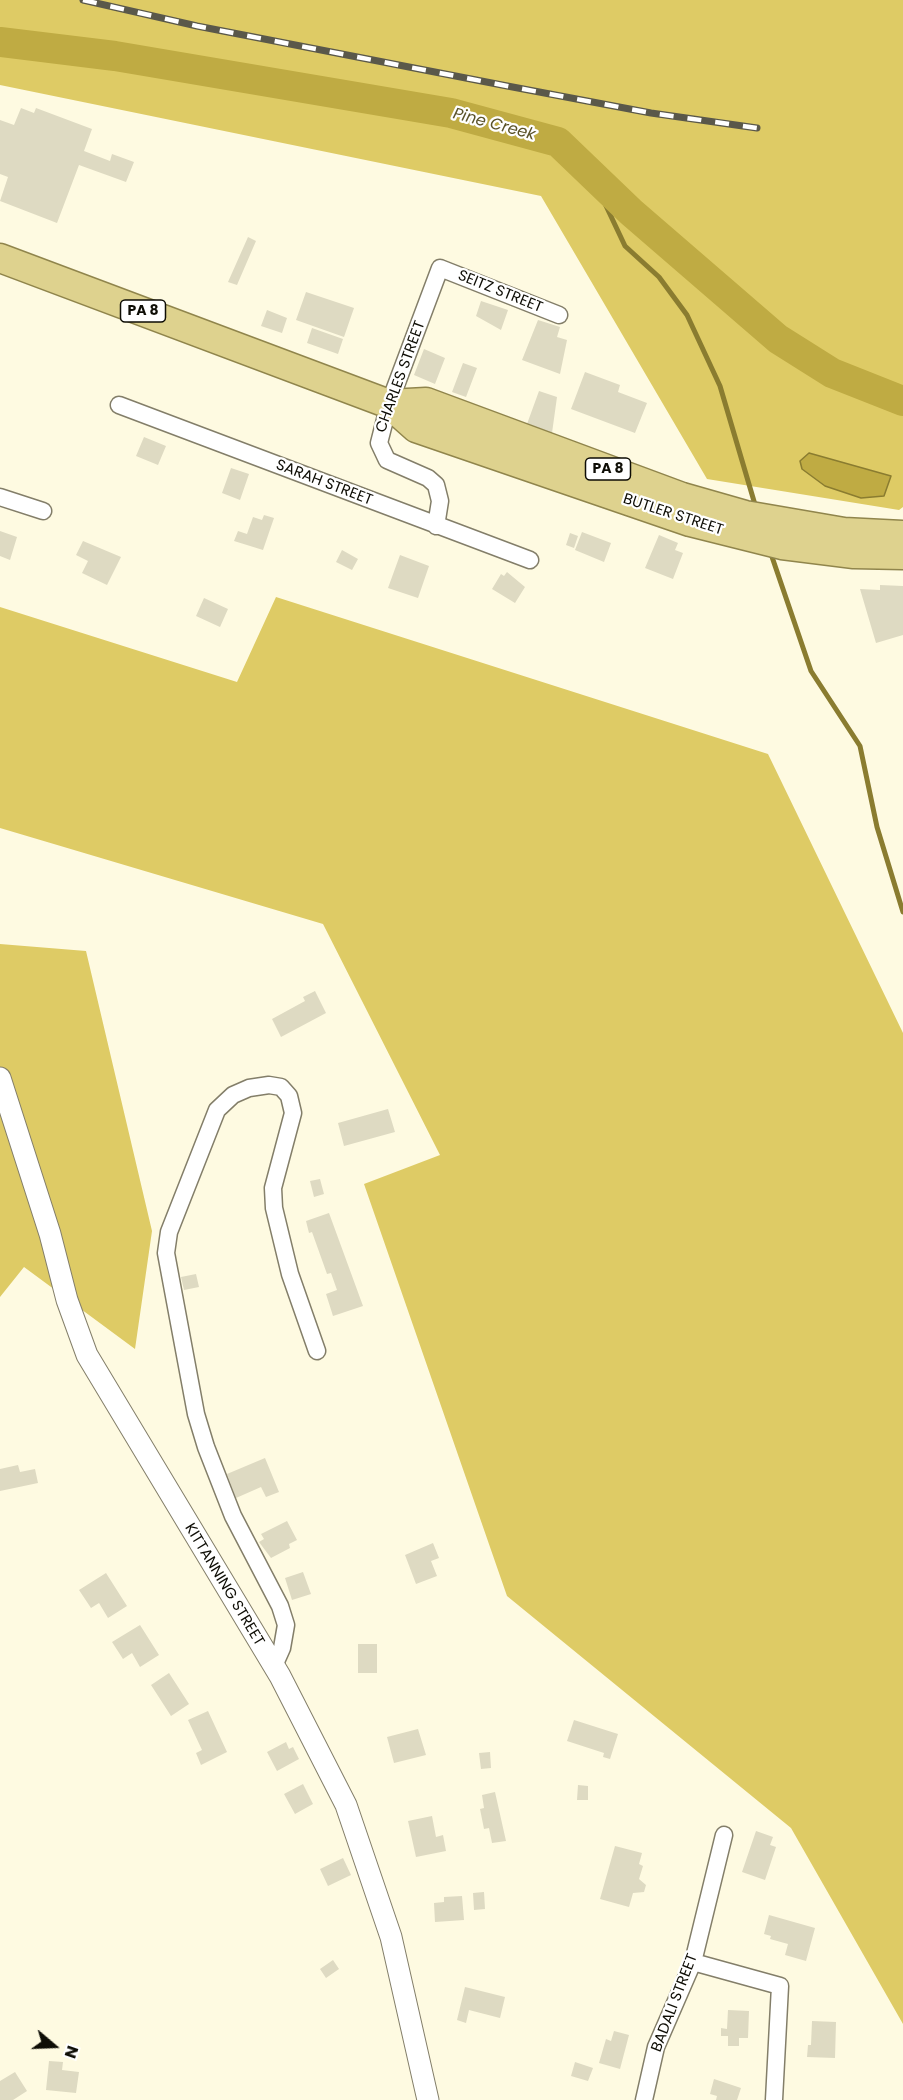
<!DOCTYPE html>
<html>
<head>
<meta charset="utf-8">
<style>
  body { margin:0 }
  #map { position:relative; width:903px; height:2100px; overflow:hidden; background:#fefae1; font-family:Poppins,sans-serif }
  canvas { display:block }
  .north { position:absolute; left:24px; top:2016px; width:60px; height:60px; -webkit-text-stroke:4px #fff; paint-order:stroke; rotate:109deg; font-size:16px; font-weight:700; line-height:24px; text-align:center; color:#0e0d05 }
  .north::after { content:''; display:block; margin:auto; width:21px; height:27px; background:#0e0d05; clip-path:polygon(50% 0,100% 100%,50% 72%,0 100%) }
</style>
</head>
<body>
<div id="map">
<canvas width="903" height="2100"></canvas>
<div class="north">N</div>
</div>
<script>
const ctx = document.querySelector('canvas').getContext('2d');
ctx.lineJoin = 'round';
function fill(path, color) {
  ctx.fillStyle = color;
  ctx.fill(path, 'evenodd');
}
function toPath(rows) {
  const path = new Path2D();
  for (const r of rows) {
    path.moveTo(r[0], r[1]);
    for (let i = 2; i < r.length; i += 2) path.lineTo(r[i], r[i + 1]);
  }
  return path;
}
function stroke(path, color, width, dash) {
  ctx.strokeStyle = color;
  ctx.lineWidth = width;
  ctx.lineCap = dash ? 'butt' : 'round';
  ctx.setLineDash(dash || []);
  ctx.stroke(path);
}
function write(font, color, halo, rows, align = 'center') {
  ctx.font = font + ' Poppins,sans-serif';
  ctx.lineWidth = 4.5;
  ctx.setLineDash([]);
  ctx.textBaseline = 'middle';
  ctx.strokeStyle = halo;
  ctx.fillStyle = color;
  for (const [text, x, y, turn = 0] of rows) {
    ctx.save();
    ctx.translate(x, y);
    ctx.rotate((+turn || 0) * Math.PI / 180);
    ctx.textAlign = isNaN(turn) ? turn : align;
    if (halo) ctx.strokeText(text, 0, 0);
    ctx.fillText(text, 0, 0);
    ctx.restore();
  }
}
fill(toPath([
  [0,0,903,0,903,507,899,510,707,479,541,196,0,85],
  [276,597,768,754,903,1033,903,2024,791,1828,507,1596,364,1184,440,1155,323,924,0,828,0,607,237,682],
  [0,944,86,951,152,1231,135,1349,24,1267,0,1297]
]), '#decb65');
const water = toPath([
  [809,453,891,476,884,496,861,498,825,486,802,469,800,461,809,453]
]);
fill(water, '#bfab43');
stroke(water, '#8a7c30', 1.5);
stroke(toPath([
  [591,174,625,246,659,277,687,315,720,386,756,508],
  [770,551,811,671,860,746,877,827,903,912]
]), '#8a7c30', 5);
stroke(toPath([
  [0,42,115,56,451,113,558,142,631,212,778,339,832,373,903,401]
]), '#bfab43', 30);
fill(toPath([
  [21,108,34,113,36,108,92,129,84,151,110,161,112,154,134,162,126,182,79,165,57,223,0,201,8,177,0,174,0,120,14,125],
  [248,237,256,241,237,285,228,282],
  [306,292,354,308,344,337,296,320],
  [481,301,508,310,501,330,476,316],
  [267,310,287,318,282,333,261,326],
  [538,320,560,327,557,337,567,340,560,374,522,360],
  [312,328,343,339,338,354,307,343],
  [424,349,445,358,435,384,414,375],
  [463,363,477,368,466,397,452,392],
  [585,372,620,385,618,392,647,403,635,433,571,409],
  [539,391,557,397,552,433,527,424],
  [144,437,166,446,158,465,136,456],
  [231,468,249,474,240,500,222,493],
  [264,515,274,518,263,550,234,541,238,531,247,534,253,517,262,520],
  [0,531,17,537,10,560,0,556],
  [582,532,611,543,604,562,575,550],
  [570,533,578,536,574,548,566,545],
  [659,535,678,543,675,550,683,553,673,579,645,568],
  [83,541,121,557,107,585,82,573,88,561,76,555],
  [342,550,358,559,352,570,336,562],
  [400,555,429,566,418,598,388,588],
  [507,572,525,587,515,603,492,589,501,574,504,576],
  [880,585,903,586,903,635,876,643,860,589,880,590],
  [204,598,228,609,220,627,196,616],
  [315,991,326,1013,281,1037,272,1019,305,1001,303,997],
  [388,1109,395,1132,344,1146,338,1123],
  [320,1179,324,1194,314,1197,310,1181],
  [329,1213,363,1306,333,1316,326,1294,337,1290,331,1273,327,1274,312,1232,309,1233,306,1221],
  [196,1274,199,1287,184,1290,181,1277],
  [265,1458,279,1492,266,1497,261,1487,236,1498,227,1474],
  [18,1465,20,1472,35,1469,38,1483,0,1491,0,1469],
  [287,1521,297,1540,289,1544,290,1548,271,1558,259,1542,264,1539,261,1534],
  [433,1543,439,1558,431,1561,437,1576,416,1584,405,1555],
  [303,1572,311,1594,292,1600,285,1578],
  [106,1573,127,1606,108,1618,99,1603,91,1608,79,1590],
  [140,1625,159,1655,140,1667,132,1653,123,1659,112,1642],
  [358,1644,377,1644,377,1673,358,1673],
  [169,1673,189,1704,171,1716,151,1685],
  [208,1711,227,1752,201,1765,196,1753,202,1750,188,1720],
  [574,1720,618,1734,610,1759,603,1757,604,1753,567,1741],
  [418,1729,426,1755,394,1763,387,1737],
  [286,1742,289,1749,293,1747,299,1759,277,1771,267,1752],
  [490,1752,491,1768,481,1769,479,1753],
  [303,1784,313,1804,295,1814,284,1794],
  [578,1785,588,1786,588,1800,577,1800],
  [495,1792,506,1841,492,1843,489,1828,484,1829,480,1809,484,1808,482,1795],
  [432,1816,436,1837,443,1835,446,1851,416,1857,408,1821],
  [756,1831,773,1837,770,1845,776,1847,765,1880,742,1872],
  [615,1846,642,1853,639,1864,643,1866,639,1879,646,1885,644,1892,633,1893,629,1907,600,1899],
  [343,1858,351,1875,328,1886,320,1869],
  [484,1892,485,1909,474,1910,473,1893],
  [462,1896,464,1920,435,1922,434,1903,444,1902,444,1897],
  [769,1915,815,1928,806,1961,785,1955,788,1944,770,1939,771,1936,764,1934],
  [333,1960,339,1969,326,1978,320,1969],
  [465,1987,505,1997,500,2018,469,2010,466,2023,457,2020],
  [728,2010,749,2011,748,2038,739,2038,739,2046,728,2046,728,2036,721,2036,721,2028,727,2029],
  [812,2021,836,2022,835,2058,807,2057,808,2045,811,2045],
  [614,2031,629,2035,620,2069,599,2063,606,2039,611,2041],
  [49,2061,63,2062,62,2070,79,2072,76,2093,46,2090],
  [575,2062,593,2068,588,2081,571,2076],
  [15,2072,27,2091,13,2100,0,2100,0,2081],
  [714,2079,741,2088,737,2100,716,2100,717,2096,710,2094]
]), '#dedac2');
const minor = toPath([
  [119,405,530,560],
  [0,497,43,511],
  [436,526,440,501,436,485,428,478,387,460,379,443,389,404,440,268,559,315],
  [274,1666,282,1648,286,1625,280,1606,233,1516,206,1447,196,1414,166,1253,169,1232,217,1110,233,1095,249,1088,269,1085,281,1087,289,1096,293,1113,273,1188,274,1208,290,1274,317,1351],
  [693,1962,780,1986,774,2100],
  [644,2100,656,2047,693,1962,724,1835]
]);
const tertiary = toPath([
  [0,1078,50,1234,67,1300,87,1355,280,1676,346,1805,391,1937,428,2100]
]);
const trunk = toPath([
  [0,258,389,404,416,428,690,522,782,545,854,554,903,555],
  [389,404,426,402,682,497,745,515,844,532,903,535]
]);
stroke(minor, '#837e69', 19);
stroke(tertiary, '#837e69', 23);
stroke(trunk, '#90854c', 31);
stroke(minor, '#fff', 16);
stroke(tertiary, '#fff', 21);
stroke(trunk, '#ded28e', 28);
const rail = toPath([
  [83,0,197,26,502,85,651,113,757,128]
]);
stroke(rail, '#5a584a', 7);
stroke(rail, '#fff', 4.5, [14]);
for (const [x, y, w] of [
  [143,311,45],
  [608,469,45]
]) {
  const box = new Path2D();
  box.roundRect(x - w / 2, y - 11, w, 22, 4.5);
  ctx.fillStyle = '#fff';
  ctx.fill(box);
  stroke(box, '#0e0d05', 1.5);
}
write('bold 14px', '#0e0d05', null, [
  ["PA 8",143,311],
  ["PA 8",608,469]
]);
write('15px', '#0e0d05', '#fff', [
  ["SEITZ STREET",500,292,22],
  ["CHARLES STREET",401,377,-70],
  ["SARAH STREET",324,483,21],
  ["BUTLER STREET",673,515,18],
  ["KITTANNING STREET",224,1585,59],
  ["BADALI STREET",675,2003,-69]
]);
write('italic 16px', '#5b5329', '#fff', [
  ["Pine Creek",494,125,15]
]);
</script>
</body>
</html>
